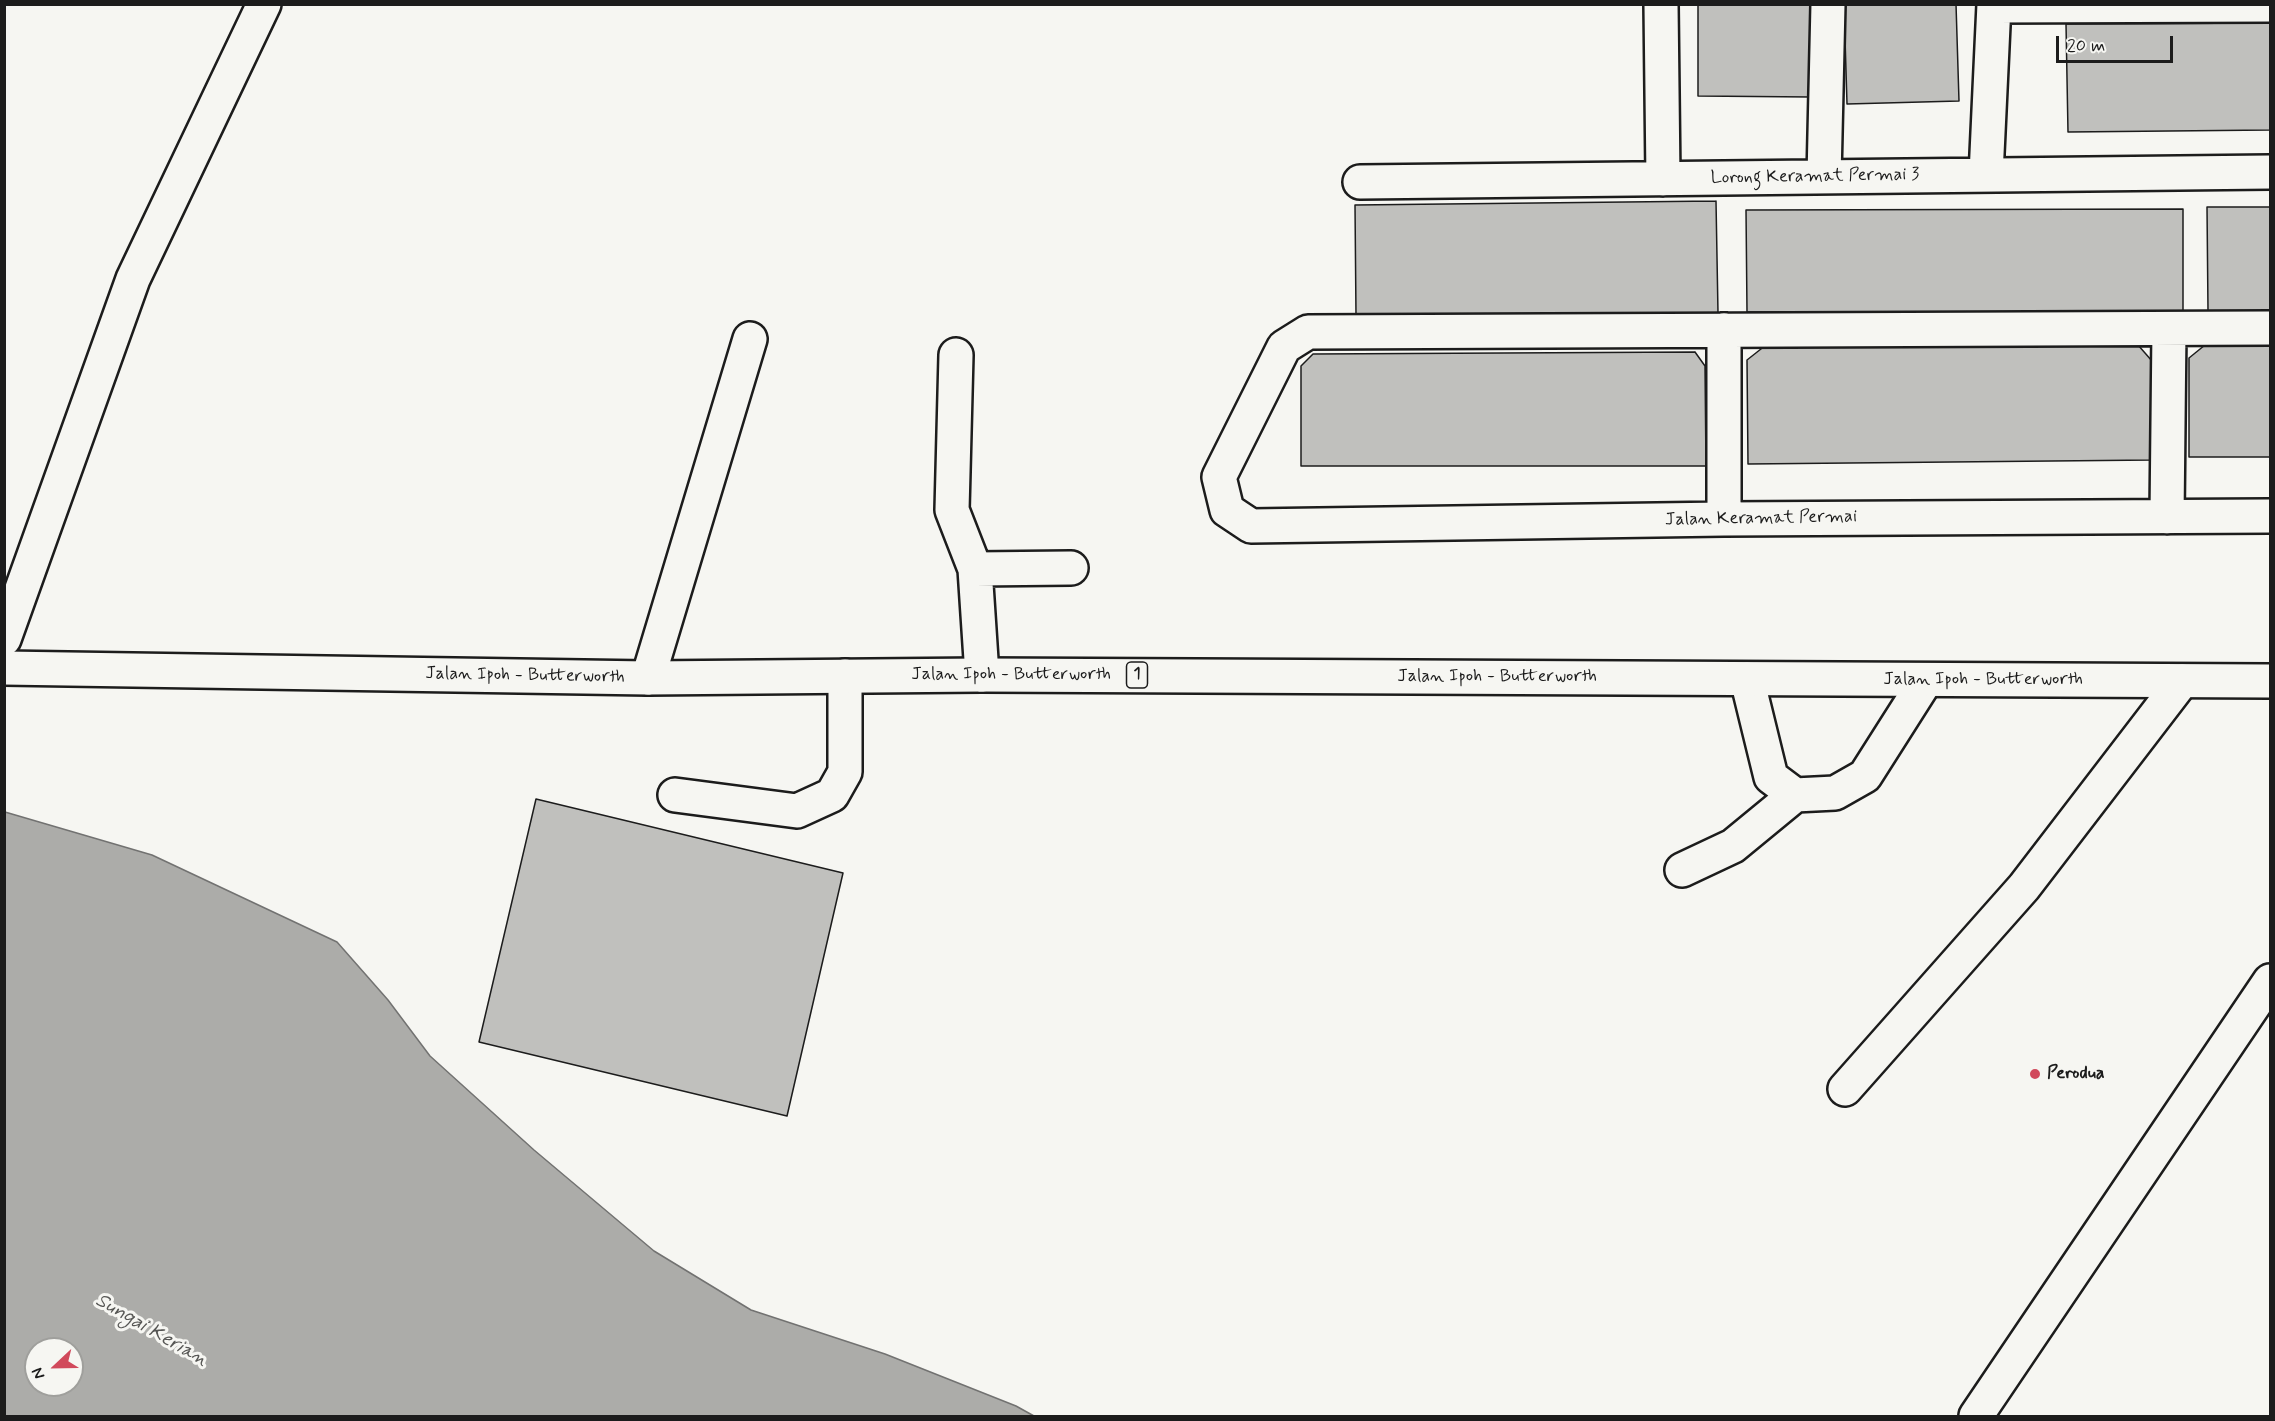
<!DOCTYPE html>
<html>
<head>
<meta charset="utf-8">
<style>
  body { margin:0 }
  #map { position:relative; width:2275px; height:1421px; overflow:hidden; background:#f6f6f2; font-family:Mynerve,sans-serif }
  canvas { display:block }
  .frame { position:absolute; inset:0; border:6px solid #1c1c1c; pointer-events:none }
  .north { position:absolute; left:24px; top:1337px; width:60px; height:60px; box-sizing:border-box; background:#f6f6f2; border:2px solid #9f9f9c; border-radius:50%; rotate:248deg; font-size:16px; font-weight:700; line-height:24px; text-align:center; color:#1c1c1c }
  .north::after { content:''; display:block; margin:auto; width:21px; height:27px; background:#d1495b; clip-path:polygon(50% 0,100% 100%,50% 72%,0 100%) }
  .scale { position:absolute; left:2056px; top:36px; width:117px; height:27px; box-sizing:border-box; border:3px solid #1c1c1c; border-top:0; padding-left:8px; font-size:18px; line-height:21px; white-space:nowrap; color:#1c1c1c; -webkit-text-stroke:4px #f6f6f2; paint-order:stroke }
</style>
</head>
<body>
<div id="map">
<canvas width="2275" height="1421"></canvas>
<div class="frame"></div>
<div class="north">N</div>
<div class="scale">20 m</div>
</div>
<script>
const ctx = document.querySelector('canvas').getContext('2d');
ctx.lineJoin = 'round';
function fill(path, color) {
  ctx.fillStyle = color;
  ctx.fill(path, 'evenodd');
}
function toPath(rows) {
  const path = new Path2D();
  for (const r of rows) {
    path.moveTo(r[0], r[1]);
    for (let i = 2; i < r.length; i += 2) path.lineTo(r[i], r[i + 1]);
  }
  return path;
}
function stroke(path, color, width, dash) {
  ctx.strokeStyle = color;
  ctx.lineWidth = width;
  ctx.lineCap = dash ? 'butt' : 'round';
  ctx.setLineDash(dash || []);
  ctx.stroke(path);
}
function write(font, color, halo, rows, align = 'center') {
  ctx.font = font + ' Mynerve,sans-serif';
  ctx.lineWidth = 6;
  ctx.setLineDash([]);
  ctx.textBaseline = 'middle';
  ctx.strokeStyle = halo;
  ctx.fillStyle = color;
  for (const [text, x, y, turn = 0] of rows) {
    ctx.save();
    ctx.translate(x, y);
    ctx.rotate((+turn || 0) * Math.PI / 180);
    ctx.textAlign = isNaN(turn) ? turn : align;
    if (halo) ctx.strokeText(text, 0, 0);
    ctx.fillText(text, 0, 0);
    ctx.restore();
  }
}
const water = toPath([
  [5,812,152,855,337,942,388,1000,430,1056,534,1150,654,1251,751,1310,885,1354,1016,1406,1034,1416,5,1416,5,812],
  [36,1349,72,1349,72,1385,36,1385,36,1349]
]);
fill(water, '#acaca9');
stroke(water, '#727271', 1.5);
const building = toPath([
  [1698,4,1812,4,1811,97,1698,96,1698,4],
  [1844,4,1956,4,1959,101,1847,104,1844,4],
  [2270,23,2270,130,2068,132,2066,24,2270,23],
  [1716,201,1718,313,1356,316,1355,205,1716,201],
  [2207,207,2270,207,2270,311,2208,311,2207,207],
  [2183,209,2183,312,1747,312,1746,210,2183,209],
  [1766,345,2138,345,2152,361,2153,460,1748,464,1747,360,1766,345],
  [2205,345,2270,345,2270,457,2189,457,2189,358,2205,345],
  [1695,352,1705,366,1706,466,1301,466,1301,366,1313,354,1695,352],
  [536,799,843,873,787,1116,479,1042,536,799]
]);
fill(building, '#c0c0bd');
stroke(building, '#1c1c1c', 1.5);
const minor = toPath([
  [1661,4,1663,179],
  [1994,6,2270,5],
  [1986,175,1994,4],
  [1824,177,1828,4],
  [1360,182,2270,172],
  [2270,328,1308,332,1284,347,1219,477,1227,510,1251,526,1724,519,2270,516],
  [1724,330,1724,519],
  [956,355,952,510,975,569,982,675],
  [2167,517,2169,329],
  [975,569,1071,568],
  [4,639,133,279,264,4],
  [648,678,750,339],
  [1747,679,1771,777,1795,795,1835,793,1865,776,1926,680],
  [675,795,797,811,832,795,845,772,845,676],
  [1682,870,1733,846,1795,795],
  [1845,1089,2024,887,2182,681],
  [1976,1416,2270,981]
]);
const highway = toPath([
  [4,668,648,678,982,675,2270,681]
]);
stroke(minor, '#1c1c1c', 38);
stroke(highway, '#1c1c1c', 38);
stroke(minor, '#f6f6f2', 33);
stroke(highway, '#f6f6f2', 33);
for (const [x, y, r, color] of [
  [2035,1074,6,"#d1495b"]
]) {
  const dot = new Path2D();
  dot.arc(x, y, r, 0, 2 * Math.PI);
  ctx.fillStyle = color;
  ctx.fill(dot);
  stroke(dot, '#f6f6f2', 2);
}
for (const [x, y, w] of [
  [1137,675,21]
]) {
  const box = new Path2D();
  box.roundRect(x - w / 2, y - 13, w, 26, 4.5);
  ctx.fillStyle = '#f6f6f2';
  ctx.fill(box);
  stroke(box, '#1c1c1c', 1.5);
}
write('bold 16px', '#1c1c1c', null, [
  ["1",1137,675]
]);
write('18px', '#1c1c1c', '#f6f6f2', [
  ["Lorong Keramat Permai 3",1815,177,-1],
  ["Jalan Keramat Permai",1761,519,-1],
  ["Jalan Ipoh - Butterworth",1011,675],
  ["Jalan Ipoh - Butterworth",525,676,1],
  ["Jalan Ipoh - Butterworth",1497,677],
  ["Jalan Ipoh - Butterworth",1983,680]
]);
write('bold 18px', '#1c1c1c', '#f6f6f2', [
  ["Perodua",2047,1074]
], 'left');
write('italic 20px', '#565654', '#f6f6f2', [
  ["Sungai Kerian",151,1331,30]
]);
</script>
</body>
</html>
